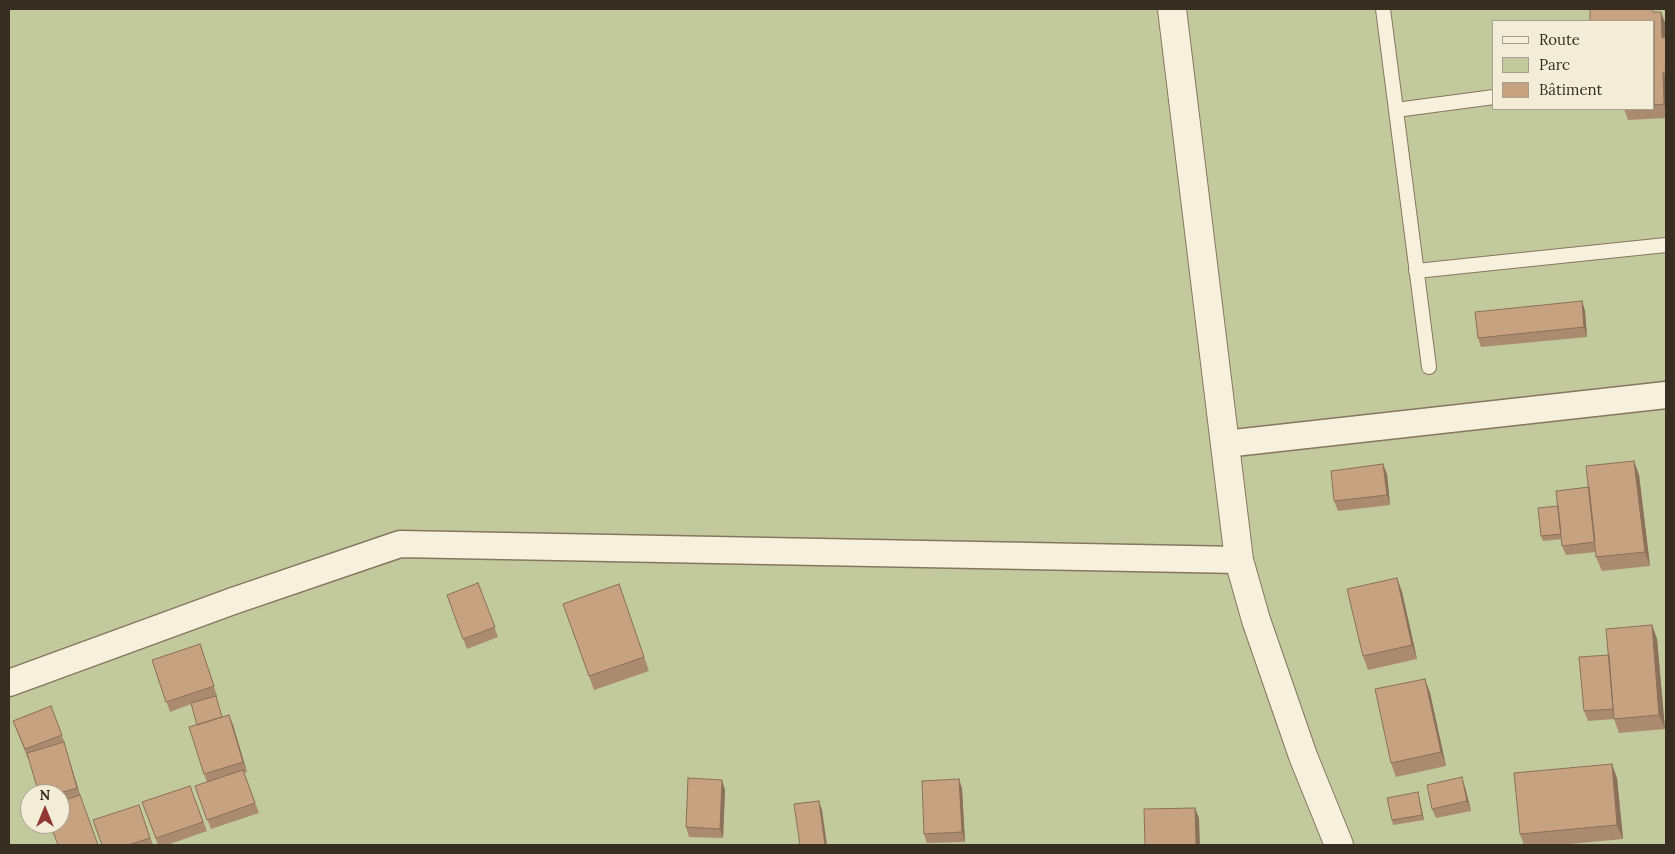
<!DOCTYPE html>
<html>
<head>
<meta charset="utf-8">
<style>
  body { margin:0 }
  #map { position:relative; width:1675px; height:854px; overflow:hidden; background:#ece3c9; font-family:Lora,serif }
  canvas { display:block }
  .frame { position:absolute; inset:0; border:10px solid #382d21; pointer-events:none }
  .legend { position:absolute; left:1492px; top:20px; width:162px; height:90px; box-sizing:border-box; background:#f3edd8; border:1px solid #a8a08f; margin:0; padding:6px 9px; list-style:none; font-size:15px; color:#382d21 }
  .legend li { display:flex; align-items:center; gap:10px; height:25px }
  .legend b { width:25px; border:1px solid #a8a08f }
  .north { position:absolute; left:20px; top:784px; width:50px; height:50px; box-sizing:border-box; background:#f3edd8; border:1px solid #a8a08f; border-radius:50%; rotate:0deg; font-size:14px; font-weight:700; line-height:20px; text-align:center; color:#382d21 }
  .north::after { content:''; display:block; margin:auto; width:18px; height:22px; background:#913733; clip-path:polygon(50% 0,100% 100%,50% 72%,0 100%) }
</style>
</head>
<body>
<div id="map">
<canvas width="1675" height="854"></canvas>
<div class="frame"></div>
<ul class="legend">
<li><b style="height:6px;background:#f7f0dc"></b>Route</li>
<li><b style="height:14px;background:#c2c99d"></b>Parc</li>
<li><b style="height:14px;background:#c7a281"></b>Bâtiment</li>
</ul>
<div class="north">N</div>
</div>
<script>
const ctx = document.querySelector('canvas').getContext('2d');
ctx.lineJoin = 'round';
function fill(path, color) {
  ctx.fillStyle = color;
  ctx.fill(path, 'evenodd');
}
function toPath(rows) {
  const path = new Path2D();
  for (const r of rows) {
    path.moveTo(r[0], r[1]);
    for (let i = 2; i < r.length; i += 2) path.lineTo(r[i], r[i + 1]);
  }
  return path;
}
function stroke(path, color, width, dash) {
  ctx.strokeStyle = color;
  ctx.lineWidth = width;
  ctx.lineCap = dash ? 'butt' : 'round';
  ctx.setLineDash(dash || []);
  ctx.stroke(path);
}
fill(toPath([
  [9,9,1666,9,1666,845,9,845],
  [1494,21,1654,21,1654,109,1494,109],
  [30,794,60,794,60,824,30,824]
]), '#c2c99d');
const service = toPath([
  [1383,9,1429,367],
  [1396,110,1494,97],
  [1416,271,1666,245]
]);
const minor = toPath([
  [1225,444,1666,395],
  [9,683,233,601,400,544,1239,560]
]);
const tertiary = toPath([
  [1172,9,1239,560,1256,620,1303,756,1339,845]
]);
stroke(service, '#87765f', 16);
stroke(minor, '#87765f', 29);
stroke(tertiary, '#87765f', 30);
stroke(service, '#f7f0dc', 14);
stroke(minor, '#f7f0dc', 26);
stroke(tertiary, '#f7f0dc', 28);
fill(toPath([
  [1656,12,1666,25,1666,118,1628,120,1624,109,1654,109,1654,21],
  [1582,301,1585,311,1587,337,1481,347,1478,338],
  [1634,461,1639,475,1650,566,1602,571,1596,557,1596,552,1566,555,1562,546,1562,539,1543,541,1541,536,1558,506],
  [1387,474,1390,505,1338,511,1334,501],
  [1397,578,1402,592,1417,659,1368,670,1363,656],
  [478,583,498,637,467,649,447,595],
  [619,584,649,671,594,690,563,604],
  [1652,625,1657,639,1665,729,1619,733,1614,719,1588,721,1584,711,1609,655],
  [200,644,217,696,216,696,222,717,229,715,233,725,247,772,244,773,259,813,211,829,195,786,207,782,204,774,197,725,191,704,170,712,152,660],
  [1425,679,1430,693,1446,766,1396,777,1391,763],
  [51,706,65,744,65,745,80,795,60,824,60,794,39,794,29,759,28,759,13,721],
  [1617,778,1623,839,1559,845,1524,845,1520,834],
  [959,779,962,789,965,842,927,843,924,834],
  [190,786,207,831,167,845,158,845,142,802],
  [1465,787,1471,811,1436,818,1432,809],
  [725,790,723,838,689,837,686,827],
  [1418,792,1419,797,1424,820,1393,825,1392,820],
  [139,805,153,845,102,845]
]), '#ab8b6f');
fill(toPath([
  [1661,12,1666,25,1666,49,1662,38],
  [1663,72,1666,82,1666,110,1664,104],
  [1582,301,1585,311,1587,337,1584,327],
  [1634,461,1639,475,1650,566,1645,552],
  [1383,464,1387,474,1390,505,1387,495],
  [1397,578,1402,592,1417,659,1412,645],
  [1652,625,1657,639,1665,729,1659,715],
  [1425,679,1430,693,1446,766,1441,752],
  [229,715,233,725,247,772,243,762],
  [64,742,67,752,81,798,77,788],
  [1612,764,1617,778,1623,839,1617,825],
  [1462,777,1465,787,1471,811,1467,801],
  [959,779,962,789,965,842,962,832],
  [722,780,725,790,723,838,720,829],
  [1418,792,1419,797,1424,820,1422,815],
  [819,801,822,810,827,845,825,845],
  [1195,808,1199,818,1200,845,1196,845]
]), '#8b715a');
const building = toPath([
  [1590,9,1652,9,1653,12,1661,12,1662,38,1666,37,1666,72,1663,72,1664,104,1654,105,1654,21,1590,21,1590,9],
  [1582,301,1584,327,1478,338,1475,312,1582,301],
  [1634,461,1645,552,1596,557,1586,466,1634,461],
  [1383,464,1387,495,1334,501,1331,471,1383,464],
  [1589,487,1595,542,1562,546,1556,491,1589,487],
  [1558,506,1561,534,1541,536,1538,508,1558,506],
  [1397,578,1412,645,1363,656,1347,589,1397,578],
  [478,583,495,627,463,639,447,595,478,583],
  [619,584,644,657,589,676,563,604,619,584],
  [1652,625,1659,715,1614,719,1606,629,1652,625],
  [200,644,214,686,166,702,152,660,200,644],
  [1609,655,1613,709,1584,711,1579,657,1609,655],
  [1425,679,1441,752,1391,763,1375,689,1425,679],
  [216,696,222,717,197,725,191,703,216,696],
  [51,706,62,735,25,749,13,721,51,706],
  [229,715,243,762,204,774,189,727,229,715],
  [64,742,77,788,56,794,39,794,27,753,64,742],
  [1612,764,1617,825,1520,834,1514,773,1612,764],
  [243,770,255,803,207,820,195,786,243,770],
  [1462,777,1467,801,1432,809,1427,785,1462,777],
  [688,778,722,780,720,829,686,827,688,778],
  [959,779,962,832,924,834,922,781,959,779],
  [190,786,203,822,156,838,142,802,190,786],
  [1418,792,1422,815,1392,820,1387,798,1418,792],
  [80,795,98,845,58,845,50,824,60,824,60,802,80,795],
  [819,801,825,845,800,845,794,804,819,801],
  [139,805,150,838,128,845,102,845,93,820,139,805],
  [1195,808,1196,845,1145,845,1144,809,1195,808]
]);
fill(building, '#c7a281');
stroke(building, '#8b715a', 1);
</script>
</body>
</html>
